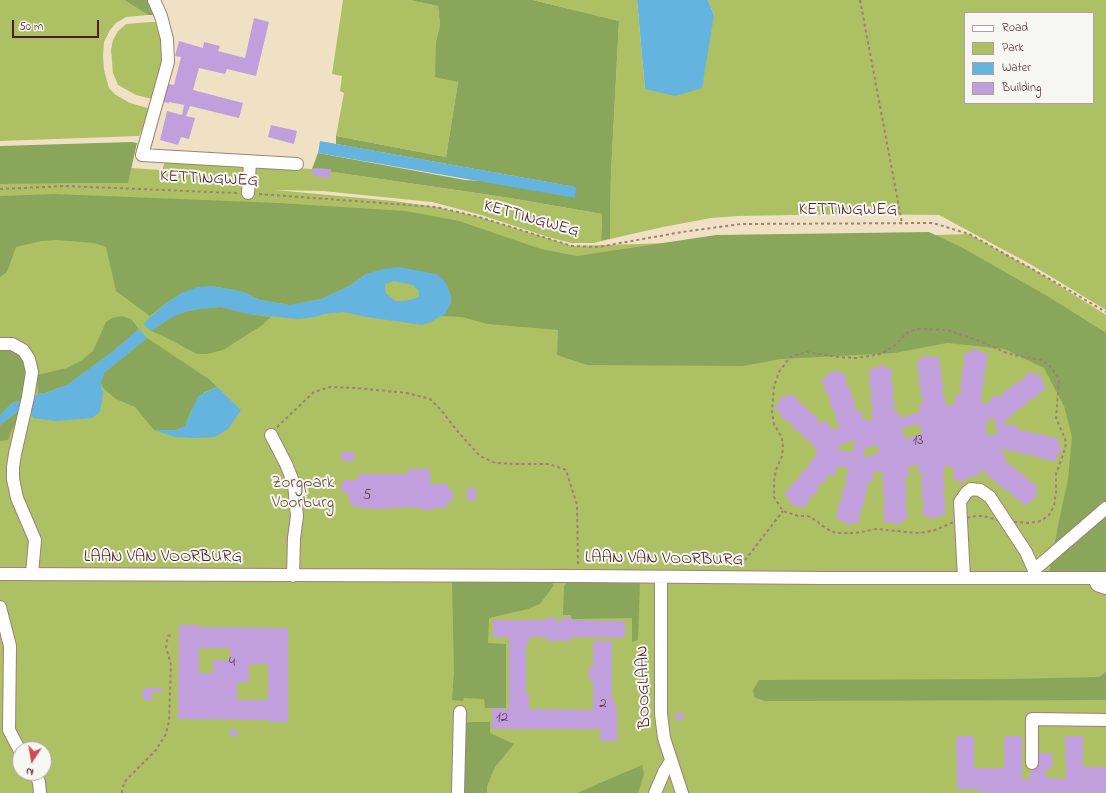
<!DOCTYPE html>
<html>
<head>
<meta charset="utf-8">
<style>
  body { margin:0 }
  #map { position:relative; width:1106px; height:793px; overflow:hidden; background:#f0e1c5; font-family:"Indie Flower",sans-serif }
  canvas { display:block }
  .legend { position:absolute; left:964px; top:12px; width:130px; height:92px; box-sizing:border-box; background:#f6f6f2; border:1px solid #b1a0a2; margin:0; padding:5px 7px; list-style:none; font-size:12px; color:#4a1f2b }
  .legend li { display:flex; align-items:center; gap:8px; height:20px }
  .legend b { width:20px; border:1px solid #b1a0a2 }
  .north { position:absolute; left:12px; top:741px; width:40px; height:40px; box-sizing:border-box; background:#f6f6f2; border:1px solid #b1a0a2; border-radius:50%; rotate:192deg; font-size:11px; font-weight:700; line-height:16px; text-align:center; color:#4a1f2b }
  .north::after { content:''; display:block; margin:auto; width:14px; height:18px; background:#d1495b; clip-path:polygon(50% 0,100% 100%,50% 72%,0 100%) }
  .scale { position:absolute; left:12px; top:20px; width:87px; height:18px; box-sizing:border-box; border:2px solid #4a1f2b; border-top:0; padding-left:5px; font-size:12px; line-height:14px; white-space:nowrap; color:#4a1f2b; -webkit-text-stroke:3px #f6f6f2; paint-order:stroke }
</style>
</head>
<body>
<div id="map">
<canvas width="1106" height="793"></canvas>
<ul class="legend">
<li><b style="height:5px;background:#fff"></b>Road</li>
<li><b style="height:11px;background:#aec064"></b>Park</li>
<li><b style="height:11px;background:#65b3df"></b>Water</li>
<li><b style="height:11px;background:#c19fdc"></b>Building</li>
</ul>
<div class="north">N</div>
<div class="scale">50 m</div>
</div>
<script>
const ctx = document.querySelector('canvas').getContext('2d');
ctx.lineJoin = 'round';
function fill(path, color) {
  ctx.fillStyle = color;
  ctx.fill(path, 'evenodd');
}
function toPath(rows) {
  const path = new Path2D();
  for (const r of rows) {
    path.moveTo(r[0], r[1]);
    for (let i = 2; i < r.length; i += 2) path.lineTo(r[i], r[i + 1]);
  }
  return path;
}
function stroke(path, color, width, dash) {
  ctx.strokeStyle = color;
  ctx.lineWidth = width;
  ctx.lineCap = dash ? 'butt' : 'round';
  ctx.setLineDash(dash || []);
  ctx.stroke(path);
}
function write(font, color, halo, rows, align = 'center') {
  ctx.font = font + ' "Indie Flower",sans-serif';
  ctx.lineWidth = 4;
  ctx.setLineDash([]);
  ctx.textBaseline = 'middle';
  ctx.strokeStyle = halo;
  ctx.fillStyle = color;
  for (const [text, x, y, turn = 0] of rows) {
    ctx.save();
    ctx.translate(x, y);
    ctx.rotate((+turn || 0) * Math.PI / 180);
    ctx.textAlign = isNaN(turn) ? turn : align;
    if (halo) ctx.strokeText(text, 0, 0);
    ctx.fillText(text, 0, 0);
    ctx.restore();
  }
}
fill(toPath([
  [0,0,124,0,148,15,126,17,116,23,110,30,104,42,103,56,104,70,109,88,116,95,130,103,151,109,139,136,0,141],
  [343,0,409,0,438,6,440,25,436,41,458,82,446,157,336,136,344,93,340,91,342,76,332,74],
  [533,0,637,0,645,89,714,15,708,0,1106,0,1106,310,1030,264,939,215,849,214,737,216,711,218,663,227,610,239,611,174,619,21],
  [965,13,1093,13,1093,103,965,103],
  [151,22,166,23,170,38,152,99,136,95,118,85,113,73,111,50,113,40,118,31,126,24],
  [165,161,312,169,504,197,602,214,601,241,594,243,571,243,548,237,481,215,432,202,323,191,275,190,394,201,436,207,479,217,572,246,969,234,1041,274,1106,315,1106,793,0,793,0,168,129,178,131,168,162,170],
  [20,749,44,749,44,773,20,773]
]), '#aec064');
fill(toPath([
  [124,0,149,0,156,15,148,15],
  [409,0,533,0,619,21,611,174,610,239,601,241,602,214,504,197,312,169,318,153,465,180,575,187,336,144,336,136,446,157,458,82,435,77,436,41,440,25,438,6],
  [132,142,137,143,128,183,76,183,0,184,0,146],
  [55,194,278,203,406,211,459,221,541,249,577,256,716,235,929,232,961,247,1049,297,1106,333,1106,572,1049,573,1059,521,1068,479,1072,437,1064,406,1044,368,1004,349,947,343,894,353,781,359,743,366,587,365,557,355,558,330,487,324,462,317,441,316,446,313,447,285,366,274,349,286,321,299,290,305,260,300,246,293,235,290,211,286,182,293,166,303,150,316,116,291,106,247,94,243,56,240,41,241,16,247,7,272,0,277,0,196],
  [221,307,248,314,271,317,261,326,223,350,207,354,197,354,165,337,151,331,173,316,188,311,200,309],
  [122,316,131,319,139,329,112,352,67,385,45,393,38,394,37,375,67,368,82,360,93,351,106,322,112,318],
  [147,338,210,380,217,387,204,392,191,411,185,426,177,430,154,430,135,407,116,399,103,388,101,382,104,373],
  [0,348,17,351,27,366,24,400,12,403,0,415],
  [21,409,18,425,13,427,8,440,0,441,0,425],
  [452,581,550,581,554,585,540,604,528,609,489,618,488,643,506,644,506,708,485,708,484,699,464,698,463,701,452,700,454,672],
  [568,581,640,581,638,640,632,642,632,618,572,619,571,615,563,615,564,586],
  [1106,672,1106,700,765,701,756,698,754,696,753,690,759,680,1011,679,1099,677],
  [469,722,490,722,490,733,514,744,495,767,487,786,487,793,463,793,465,724],
  [642,765,644,774,638,793,577,793]
]), '#8aa65a');
fill(toPath([
  [637,0,708,0,714,15,702,88,675,96,645,89],
  [320,141,576,187,575,198,318,153],
  [399,267,436,274,443,279,447,285,451,296,451,303,446,313,431,322,422,325,367,317,343,312,324,314,315,317,298,319,248,314,221,307,200,309,188,311,174,316,151,331,143,324,166,303,182,293,197,287,211,286,235,290,246,293,260,300,290,305,321,299,349,286,366,274,383,269],
  [394,281,413,285,419,291,419,296,414,299,405,301,396,301,391,298,386,293,385,287,385,284],
  [139,329,147,338,104,373,101,382,103,394,100,412,92,418,56,421,33,418,30,410,21,409,0,425,0,415,12,403,24,400,33,400,38,394,46,393,67,385,112,352],
  [217,387,241,410,228,429,215,437,194,438,175,437,154,430,177,430,185,426,198,396]
]), '#65b3df');
fill(toPath([
  [254,18,269,22,256,76,227,69,225,74,199,68,193,90,243,103,239,118,190,106,186,116,195,118,189,139,181,137,178,145,160,140,167,111,182,115,184,105,169,102,169,103,163,102,165,97,163,95,168,84,174,85,181,57,175,56,179,41,203,48,204,42,220,46,218,51,245,58],
  [271,125,297,131,294,144,268,137],
  [313,168,331,169,330,178,312,176],
  [972,348,989,355,985,363,987,364,983,378,985,379,981,393,983,394,981,400,982,401,981,403,987,404,995,394,1000,398,1006,389,1008,391,1013,384,1015,385,1018,380,1020,382,1030,371,1037,376,1039,372,1046,389,1038,393,1039,395,1026,402,1027,404,1014,412,1015,414,1010,416,1010,418,1004,420,1005,425,1017,425,1018,431,1029,431,1029,433,1037,433,1037,434,1044,434,1044,436,1058,438,1059,446,1063,446,1054,462,1046,458,1045,460,1040,457,1039,458,1031,454,1030,456,1025,454,1024,455,1016,451,1015,453,1010,450,1009,452,1003,448,1001,454,1007,457,1005,463,1015,467,1014,469,1022,473,1021,474,1027,477,1026,479,1038,486,1035,494,1039,495,1024,506,1019,499,1017,500,1007,489,1005,491,1002,486,1000,487,995,480,993,481,990,476,988,477,984,471,977,471,981,475,964,479,964,482,960,483,960,480,954,481,953,467,944,466,945,469,943,469,945,475,943,476,945,490,943,491,946,506,944,506,946,514,929,520,930,516,922,515,924,500,921,499,922,493,921,493,923,485,920,484,923,473,917,472,918,464,907,467,910,476,904,478,907,488,905,489,907,497,905,498,907,503,905,504,908,519,900,521,901,525,883,521,885,512,883,512,885,497,882,496,884,490,882,490,884,482,882,481,883,471,873,472,873,482,867,482,867,493,865,493,865,502,863,502,863,508,861,508,859,522,851,523,851,526,835,517,839,510,837,509,843,495,841,494,847,480,845,479,849,469,838,466,834,477,828,474,824,484,821,483,814,496,812,495,804,508,797,505,795,508,784,493,791,488,790,486,801,476,800,474,811,464,809,463,817,454,814,445,808,442,809,440,803,437,804,436,792,427,793,425,781,417,782,414,775,410,783,394,785,398,792,393,795,398,797,398,801,405,803,404,806,409,808,408,812,415,815,414,820,424,826,420,832,430,840,427,835,417,837,416,829,403,831,401,824,388,826,387,821,380,836,369,836,373,844,372,845,378,846,378,847,387,850,387,850,393,852,393,853,401,855,401,856,412,862,411,863,420,873,420,871,410,873,409,870,395,872,394,868,379,871,379,868,370,885,364,884,368,892,369,891,384,893,385,892,391,894,391,892,400,895,400,893,411,899,412,898,418,921,412,918,405,924,402,920,392,922,391,918,383,920,383,918,377,920,376,916,362,923,359,922,355,940,358,939,366,941,366,941,381,943,382,943,396,945,397,945,403,946,403,946,406,956,403,955,395,961,394,960,383,962,383,961,374,963,374,962,368,964,367,964,353,972,352],
  [993,416,998,434,987,435,985,425],
  [919,424,922,434,905,439,902,428],
  [854,439,854,446,852,453,837,449,839,446],
  [878,445,879,452,864,458,865,448],
  [341,452,354,452,354,461,342,461],
  [408,469,430,469,430,484,448,484,448,490,453,490,453,501,447,502,447,508,433,508,433,510,422,510,422,508,408,507,380,509,358,508,358,506,350,506,350,498,348,498,348,494,345,493,341,490,341,484,345,480,358,480,358,474,408,474],
  [467,488,476,488,476,501,467,500],
  [547,617,555,617,555,621,562,621,562,617,571,617,571,620,625,621,625,638,571,637,571,641,547,641,547,637,529,637,529,644,526,644,526,694,529,694,529,709,593,710,593,681,589,681,589,666,593,666,593,641,612,641,612,697,614,698,614,704,617,705,617,741,600,741,600,729,492,729,492,708,509,709,509,637,493,637,493,620,547,620],
  [179,625,199,625,199,627,288,628,288,722,270,722,270,720,178,719],
  [199,648,230,648,230,660,213,660,213,673,199,673],
  [249,664,268,664,268,700,237,700,237,682,249,682],
  [143,688,162,688,162,692,152,692,152,700,143,700],
  [676,713,683,713,683,720,676,721],
  [230,730,237,730,237,736,230,736],
  [956,736,974,736,974,768,1004,768,1004,736,1022,736,1022,779,1029,779,1031,768,1035,769,1036,753,1052,753,1052,769,1045,769,1047,778,1066,779,1065,736,1083,736,1083,767,1106,767,1106,792,1000,793,979,792,979,789,957,789]
]), '#c19fdc');
const minor = toPath([
  [154,0,161,16,167,39,168,62,142,155,297,164],
  [248,193,250,162],
  [0,344,12,344,23,350,29,359,32,372,28,397,15,454,13,467,13,479,17,498,35,540,32,574],
  [271,435,286,464,294,484,297,516,294,538,293,576],
  [0,574,578,576,825,578,1106,578],
  [661,577,661,714,664,738,682,793],
  [1034,577,1034,570,1106,508],
  [964,578,960,502,966,493,971,489,980,490,990,497,1026,552,1034,570],
  [1094,578,1097,585,1106,588],
  [0,607,10,646,9,730,20,751],
  [1032,763,1032,719,1106,720],
  [35,773,39,782,40,793],
  [458,793,460,712],
  [655,793,664,772,671,761]
]);
stroke(minor, '#9d8078', 14);
stroke(toPath([
  [860,0,902,223],
  [0,189,65,186,237,193],
  [259,194,436,207,479,217,572,246,598,247,682,232,741,224,933,223,969,234,1041,274,1106,312],
  [918,329,947,330,977,340,1009,354,1042,360,1052,368,1059,381,1056,418,1064,436,1066,442,1065,449,1056,474,1056,493,1054,506,1049,515,1041,521,1028,523,997,520,983,516,976,516,961,519,935,530,926,532,917,533,877,529,855,533,836,533,827,529,815,520,808,516,798,516,783,511,774,497,774,481,776,470,782,456,783,448,782,438,774,424,772,412,774,386,779,372,790,357,807,352,838,357,856,358,881,354,895,345,908,332,918,329],
  [277,427,314,392,330,387,356,388,407,393,430,399,442,411,458,432,480,456,495,463,518,464,549,464,566,470,577,505,578,564],
  [741,564,742,564,783,511],
  [122,793,122,789,126,780,156,750,166,734,169,721,171,665,166,647,168,636,173,635]
]), '#9d8078', 2, [3, 3]);
stroke(minor, '#fff', 12);
write('15px', '#683f57', null, [
  ["13",918,442],
  ["5",367,497],
  ["4",232,664],
  ["2",603,705],
  ["12",502,719]
]);
write('17px', '#4a1f2b', '#f6f6f2', [
  ["KETTINGWEG",209,180,3],
  ["KETTINGWEG",848,211],
  ["KETTINGWEG",531,220,16],
  ["LAAN VAN VOORBURG",163,558],
  ["LAAN VAN VOORBURG",664,560,1],
  ["BOOGLAAN",645,687,-92]
]);
write('17px', '#684f3c', '#f6f6f2', [
  ["Zorgpark",303,484],
  ["Voorburg",303,504]
]);
</script>
</body>
</html>
